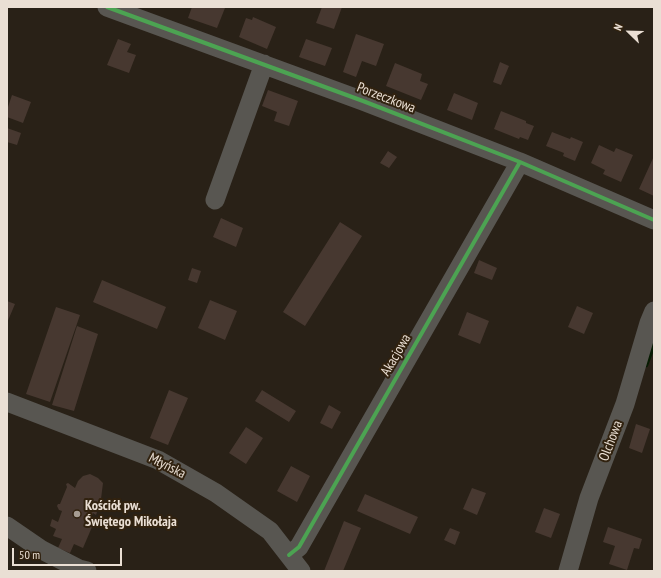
<!DOCTYPE html>
<html>
<head>
<meta charset="utf-8">
<style>
  body { margin:0 }
  #map { position:relative; width:661px; height:578px; overflow:hidden; background:#292117; font-family:"PT Sans Narrow",sans-serif }
  canvas { display:block }
  .frame { position:absolute; inset:0; border:8px solid #eadfd4; pointer-events:none }
  .north { position:absolute; left:609px; top:12px; width:40px; height:40px; -webkit-text-stroke:3px #31220f; paint-order:stroke; rotate:293deg; font-size:11px; font-weight:700; line-height:16px; text-align:center; color:#eadfd4 }
  .north::after { content:''; display:block; margin:auto; width:14px; height:18px; background:#eadfd4; clip-path:polygon(50% 0,100% 100%,50% 72%,0 100%) }
  .scale { position:absolute; left:12px; top:548px; width:110px; height:18px; box-sizing:border-box; border:2px solid #eadfd4; border-top:0; padding-left:5px; font-size:12px; line-height:14px; white-space:nowrap; color:#eadfd4; -webkit-text-stroke:3px #31220f; paint-order:stroke }
</style>
</head>
<body>
<div id="map">
<canvas width="661" height="578"></canvas>
<div class="frame"></div>
<div class="north">N</div>
<div class="scale">50 m</div>
</div>
<script>
const ctx = document.querySelector('canvas').getContext('2d');
ctx.lineJoin = 'round';
function toPath(rows) {
  const path = new Path2D();
  for (const r of rows) {
    path.moveTo(r[0], r[1]);
    for (let i = 2; i < r.length; i += 2) path.lineTo(r[i], r[i + 1]);
  }
  return path;
}
function stroke(path, color, width, dash) {
  ctx.strokeStyle = color;
  ctx.lineWidth = width;
  ctx.lineCap = dash ? 'butt' : 'round';
  ctx.setLineDash(dash || []);
  ctx.stroke(path);
}
function fill(path, color) {
  ctx.fillStyle = color;
  ctx.fill(path, 'evenodd');
}
function write(font, color, halo, rows, align = 'center') {
  ctx.font = font + ' "PT Sans Narrow",sans-serif';
  ctx.lineWidth = 4;
  ctx.setLineDash([]);
  ctx.textBaseline = 'middle';
  ctx.strokeStyle = halo;
  ctx.fillStyle = color;
  for (const [text, x, y, turn = 0] of rows) {
    ctx.save();
    ctx.translate(x, y);
    ctx.rotate((+turn || 0) * Math.PI / 180);
    ctx.textAlign = isNaN(turn) ? turn : align;
    if (halo) ctx.strokeText(text, 0, 0);
    ctx.fillText(text, 0, 0);
    ctx.restore();
  }
}
stroke(toPath([
  [646,365,654,344]
]), '#071b02', 4.5);
fill(toPath([
  [192,7,225,8,217,28,188,18],
  [322,7,342,7,334,29,316,23],
  [253,17,276,27,267,49,239,37,246,18,252,20],
  [356,34,384,44,376,66,362,61,356,77,343,72],
  [118,39,131,44,127,52,136,55,129,73,107,65],
  [306,39,332,48,325,66,299,57],
  [500,62,509,66,501,85,493,82],
  [395,63,422,74,420,81,428,84,421,100,386,86],
  [268,90,298,101,289,126,274,121,277,112,262,106],
  [454,93,478,103,472,120,447,110],
  [12,95,31,102,23,123,7,117,7,110],
  [501,111,526,121,526,123,534,126,528,140,520,137,519,139,494,129],
  [7,128,21,133,17,145,7,142],
  [552,132,570,139,571,137,583,142,575,161,563,156,564,153,546,146],
  [599,145,614,152,616,148,633,155,621,182,603,174,605,170,591,163],
  [388,151,397,157,389,168,380,163],
  [654,156,654,196,639,189],
  [221,218,243,228,236,247,213,237],
  [340,222,362,236,305,326,283,312],
  [479,260,497,268,492,280,474,273],
  [192,268,201,271,197,283,188,280],
  [102,280,166,307,157,329,93,302],
  [210,300,237,311,225,340,198,328],
  [7,301,15,304,7,323],
  [577,306,593,313,584,334,568,327],
  [56,307,80,315,50,402,26,394],
  [467,312,489,321,480,344,458,335],
  [77,326,98,334,74,411,52,405],
  [169,390,188,398,168,445,150,438],
  [262,390,296,411,289,422,255,401],
  [329,405,341,412,332,429,320,423],
  [636,424,650,429,642,453,629,448],
  [246,427,263,438,246,464,229,453],
  [291,466,310,476,297,502,277,491],
  [90,474,98,478,103,483,101,499,99,500,95,511,97,512,96,515,93,513,91,518,95,520,83,548,74,544,70,553,58,548,62,539,53,536,56,529,50,526,52,519,58,522,62,511,59,510,57,506,58,504,60,504,67,487,66,484,68,483,75,488,78,481,83,476],
  [472,488,486,493,477,515,463,509],
  [365,494,418,517,410,534,357,511],
  [544,508,560,514,551,538,535,532],
  [344,521,361,528,343,571,324,571],
  [608,527,642,539,639,549,634,548,627,570,609,564,615,546,603,542],
  [450,528,460,532,455,545,444,540]
]), '#473830');
stroke(toPath([
  [107,7,363,101,520,162,654,220],
  [215,200,264,64],
  [7,402,158,460,216,493,270,531,301,571],
  [7,526,42,550,79,569,87,571],
  [289,555,299,547,520,162],
  [568,571,589,498,625,404,649,323,654,311]
]), '#585651', 19);
stroke(toPath([
  [107,7,363,101,520,162,654,220],
  [289,555,299,547,520,162]
]), '#4ca352', 4);
for (const [x, y, r, color] of [
  [77,514,4,"#a69c92"]
]) {
  const dot = new Path2D();
  dot.arc(x, y, r, 0, 2 * Math.PI);
  ctx.fillStyle = color;
  ctx.fill(dot);
  stroke(dot, '#31220f', 1.5);
}
write('14px', '#eadfd4', '#31220f', [
  ["Porzeczkowa",386,98,21],
  ["Akacjowa",396,355,-60],
  ["Olchowa",611,441,-69],
  ["Młyńska",167,466,27]
]);
write('bold 14px', '#eadfd4', '#31220f', [
  ["Kościół pw.",85,506],
  ["Świętego Mikołaja",85,522]
], 'left');
</script>
</body>
</html>
